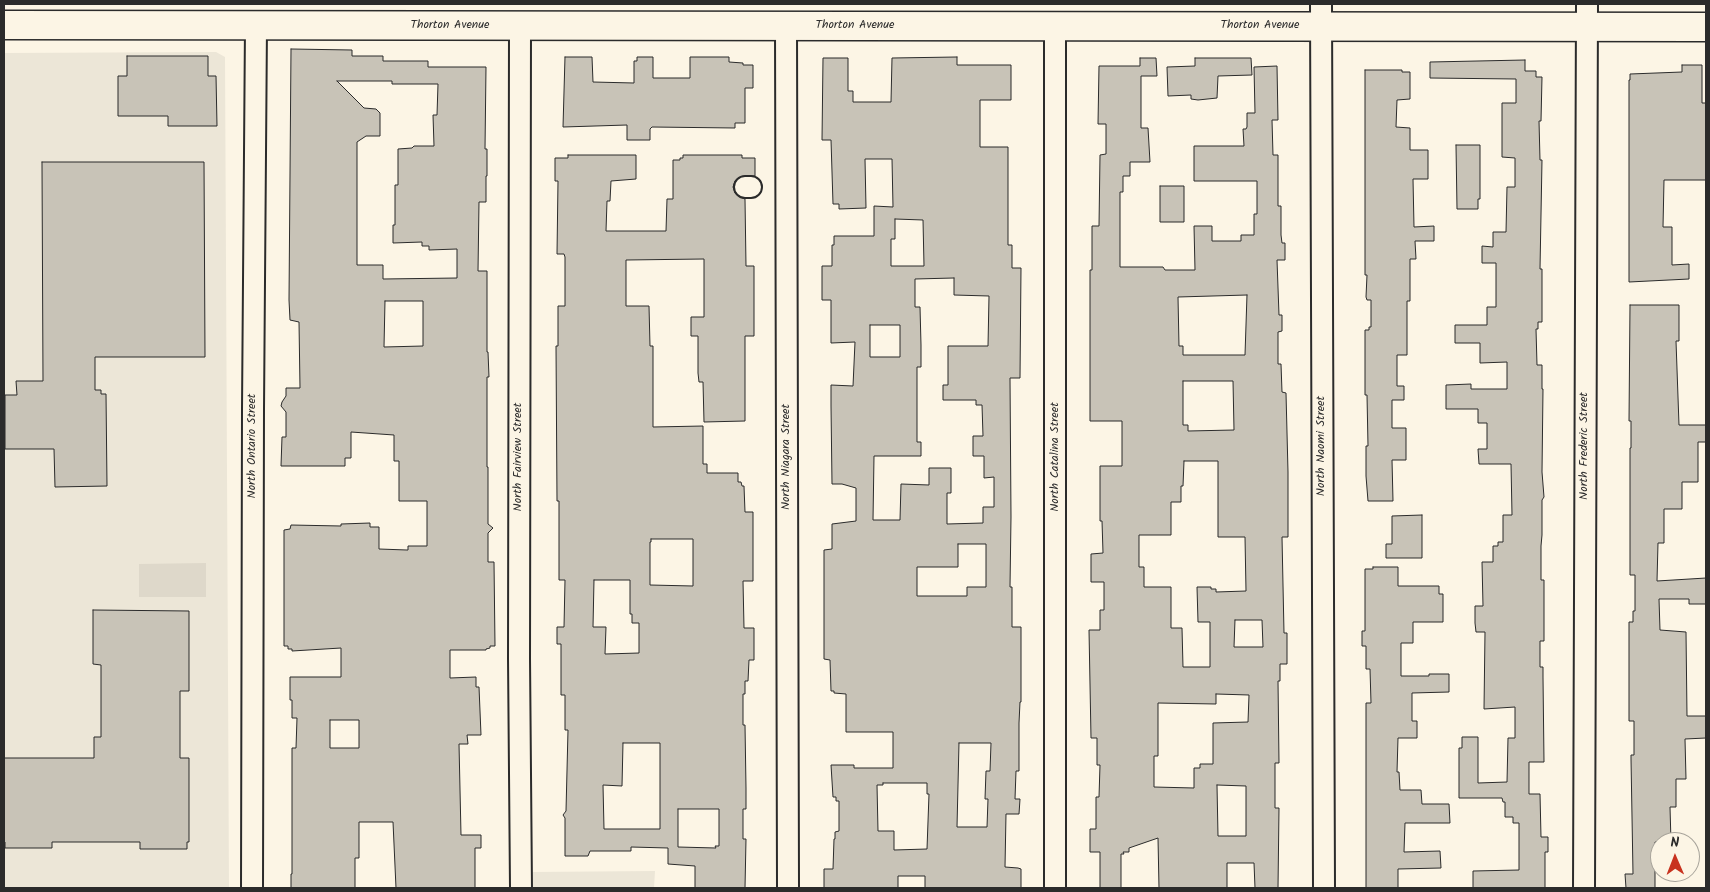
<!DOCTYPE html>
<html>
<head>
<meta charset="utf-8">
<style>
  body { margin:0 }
  #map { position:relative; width:1710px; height:892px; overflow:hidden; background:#fcf5e5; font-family:Kalam,sans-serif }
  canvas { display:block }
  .frame { position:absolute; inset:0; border:5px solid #2b2b2b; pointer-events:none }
  .north { position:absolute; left:1650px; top:832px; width:50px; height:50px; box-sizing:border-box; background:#fcf5e5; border:1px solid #a8a49b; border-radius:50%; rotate:359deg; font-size:14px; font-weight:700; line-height:20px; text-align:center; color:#2b2b2b }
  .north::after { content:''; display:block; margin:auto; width:18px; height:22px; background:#c8321e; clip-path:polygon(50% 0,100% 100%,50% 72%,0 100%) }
</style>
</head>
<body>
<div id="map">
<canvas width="1710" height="892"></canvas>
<div class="frame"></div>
<div class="north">N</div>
</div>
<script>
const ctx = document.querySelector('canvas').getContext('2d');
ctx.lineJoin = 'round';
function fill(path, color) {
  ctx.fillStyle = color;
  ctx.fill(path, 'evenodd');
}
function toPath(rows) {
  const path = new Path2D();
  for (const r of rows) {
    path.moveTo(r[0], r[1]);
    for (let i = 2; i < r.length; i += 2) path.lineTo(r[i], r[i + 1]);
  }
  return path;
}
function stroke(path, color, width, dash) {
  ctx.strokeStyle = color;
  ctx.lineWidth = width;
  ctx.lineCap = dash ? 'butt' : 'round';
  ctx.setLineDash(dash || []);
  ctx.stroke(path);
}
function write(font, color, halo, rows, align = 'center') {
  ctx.font = font + ' Kalam,sans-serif';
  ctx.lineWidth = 4;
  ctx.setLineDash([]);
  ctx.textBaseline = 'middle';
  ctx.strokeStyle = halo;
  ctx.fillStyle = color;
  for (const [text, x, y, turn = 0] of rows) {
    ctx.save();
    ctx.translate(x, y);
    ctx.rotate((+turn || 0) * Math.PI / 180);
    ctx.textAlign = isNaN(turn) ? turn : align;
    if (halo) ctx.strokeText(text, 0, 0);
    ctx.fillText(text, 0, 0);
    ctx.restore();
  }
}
fill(toPath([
  [216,52,225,57,229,888,4,888,4,53],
  [655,871,654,888,533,888,533,872]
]), '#ece6d7');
fill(toPath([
  [206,563,206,597,139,597,139,564]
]), '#ded8ca');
const building = toPath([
  [291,49,352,50,352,56,383,56,383,61,428,61,428,67,486,67,485,149,487,149,487,176,486,176,486,202,479,202,478,271,487,271,487,352,488,352,489,377,487,377,487,467,488,467,488,524,493,528,488,533,488,562,494,562,495,646,490,646,490,648,486,649,486,650,450,650,450,678,476,677,476,687,479,687,481,735,467,735,468,744,459,744,461,835,481,835,481,848,475,848,475,888,396,888,393,822,359,822,359,858,355,858,355,888,291,888,291,874,292,874,292,748,296,748,297,718,292,718,292,700,290,700,290,677,341,677,341,648,292,651,292,649,288,649,288,646,284,646,284,530,290,529,291,525,341,526,341,524,370,523,370,527,379,527,379,549,407,550,408,550,408,546,427,546,427,501,399,501,399,461,394,461,394,435,351,432,351,458,345,458,345,466,281,466,282,437,286,437,286,412,281,406,282,402,286,396,286,388,300,388,299,322,290,320,289,300,291,49],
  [337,81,392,81,392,84,438,84,437,115,433,115,434,146,414,146,412,148,398,149,398,185,395,185,395,225,393,225,393,243,422,242,422,246,429,246,429,250,457,249,457,278,383,279,383,265,357,265,357,142,366,136,380,136,380,113,376,109,364,108,337,81],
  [385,301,423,301,423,346,384,347,385,301],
  [330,720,359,720,359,748,330,748,330,720],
  [127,56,208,56,208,76,216,76,217,126,168,126,168,116,118,116,118,76,127,76,127,56],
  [565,57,592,57,593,82,634,83,634,61,637,61,637,57,653,57,653,78,690,78,690,57,729,57,729,62,743,63,743,65,753,65,753,88,745,88,745,123,735,123,735,128,652,127,650,129,650,140,627,140,627,125,563,127,565,57],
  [957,57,957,65,1011,65,1011,100,980,100,980,147,1008,147,1008,245,1012,245,1012,268,1021,268,1020,378,1010,378,1011,517,1010,587,1012,587,1012,627,1021,627,1021,702,1020,702,1019,723,1019,771,1016,771,1015,799,1020,799,1019,814,1006,814,1005,867,1018,868,1021,869,1021,888,925,888,925,876,898,876,898,888,824,888,824,869,833,869,834,839,835,839,835,832,839,831,839,801,836,801,836,797,833,797,831,765,854,765,854,768,893,768,893,732,846,732,846,694,834,693,834,691,831,691,830,660,824,659,824,550,832,549,832,524,856,521,856,488,842,484,832,484,831,406,831,385,853,386,855,342,831,343,831,300,822,300,822,266,832,266,832,245,834,245,834,236,874,236,874,206,893,207,892,159,865,159,866,208,839,209,839,204,833,204,831,140,822,140,823,58,848,58,848,91,853,91,853,102,891,102,892,58,957,57],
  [895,219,923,220,924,266,891,266,891,239,895,239,895,219],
  [954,278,954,295,989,296,988,346,948,346,948,385,943,385,943,400,976,400,976,405,982,405,983,436,973,436,973,456,984,456,984,478,994,477,994,507,983,507,983,523,947,524,947,493,951,493,951,468,929,468,929,485,901,484,900,520,873,520,874,456,921,456,921,442,917,442,917,367,921,367,921,345,920,307,915,307,915,279,954,278],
  [870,325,900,325,900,357,870,357,870,325],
  [958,544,986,544,986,587,967,587,967,596,917,596,917,567,958,567,958,544],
  [959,743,991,743,990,771,986,771,985,799,988,799,987,827,957,827,959,743],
  [883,783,927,783,927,794,929,794,927,849,894,850,894,831,878,831,877,785,883,785,883,783],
  [1140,58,1156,58,1157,76,1141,76,1141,128,1148,128,1150,162,1130,162,1130,176,1123,176,1123,192,1120,192,1120,267,1163,267,1165,270,1195,270,1194,226,1212,226,1212,241,1241,241,1241,235,1254,235,1254,214,1257,214,1257,181,1194,181,1194,146,1244,146,1243,129,1246,129,1247,127,1247,113,1255,113,1254,67,1277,66,1278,120,1272,120,1273,155,1278,155,1278,206,1281,206,1281,235,1282,243,1285,243,1285,260,1277,260,1279,315,1282,315,1282,331,1278,332,1278,364,1281,364,1282,392,1286,393,1288,472,1288,537,1282,537,1284,633,1287,633,1287,664,1280,664,1280,681,1278,681,1279,763,1275,763,1275,808,1279,808,1278,888,1255,888,1254,863,1227,863,1227,888,1159,888,1158,838,1129,848,1129,852,1123,852,1124,854,1121,854,1121,888,1100,888,1100,852,1090,852,1090,829,1096,829,1096,797,1099,797,1100,765,1097,765,1097,738,1091,738,1089,630,1100,630,1100,610,1104,610,1104,582,1091,582,1091,554,1103,553,1102,521,1100,521,1100,466,1122,466,1122,421,1090,421,1090,270,1092,270,1092,226,1099,226,1100,155,1106,154,1106,124,1098,124,1099,66,1140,66,1140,58],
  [1247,295,1245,355,1183,355,1183,346,1179,346,1178,297,1247,295],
  [1183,381,1233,381,1234,430,1188,431,1188,425,1183,425,1183,381],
  [1184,461,1218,461,1218,537,1245,537,1246,591,1216,592,1216,589,1211,589,1211,587,1197,587,1198,622,1210,622,1210,667,1183,667,1182,628,1171,628,1171,587,1144,587,1144,567,1139,567,1139,535,1171,535,1171,502,1181,502,1181,486,1183,486,1184,461],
  [1235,620,1262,620,1263,647,1234,647,1235,620],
  [1216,694,1249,695,1248,722,1213,723,1213,764,1200,764,1200,768,1194,768,1194,788,1154,787,1154,756,1158,756,1158,703,1216,704,1216,694],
  [1217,785,1246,786,1246,836,1218,836,1217,785],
  [1195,58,1251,58,1252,75,1218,76,1217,98,1198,100,1191,99,1191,95,1168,96,1167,67,1195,66,1195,58],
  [1525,60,1525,71,1536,71,1536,77,1542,77,1541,121,1539,121,1540,160,1542,160,1540,269,1542,269,1542,322,1538,322,1538,329,1536,329,1537,365,1542,365,1542,389,1543,389,1542,472,1544,497,1542,500,1542,535,1541,546,1541,580,1544,580,1544,641,1540,641,1540,667,1543,667,1543,677,1544,762,1529,762,1529,794,1540,794,1541,837,1548,837,1548,852,1545,852,1545,888,1473,888,1473,871,1519,870,1519,823,1513,823,1513,817,1505,817,1505,802,1503,802,1502,798,1459,798,1459,748,1462,748,1462,737,1478,737,1478,783,1507,782,1508,738,1515,738,1515,707,1484,709,1485,632,1476,632,1475,623,1475,606,1483,606,1482,562,1493,562,1493,546,1498,546,1498,542,1503,542,1503,515,1512,515,1511,464,1479,464,1478,449,1487,449,1487,423,1478,423,1478,409,1446,409,1446,385,1471,384,1471,389,1507,389,1507,362,1480,363,1480,343,1455,343,1455,325,1487,325,1487,307,1496,307,1496,263,1482,263,1482,246,1493,247,1493,232,1506,232,1507,187,1515,187,1515,158,1502,157,1502,103,1516,103,1516,79,1430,78,1430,62,1525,60],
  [1682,65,1702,65,1702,103,1706,103,1706,180,1664,180,1663,227,1672,227,1672,265,1689,264,1689,279,1629,282,1629,80,1630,80,1630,74,1682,72,1682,65],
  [1365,70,1402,70,1402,72,1410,72,1410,99,1397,100,1396,127,1410,128,1410,150,1428,150,1428,179,1413,179,1414,227,1434,226,1434,241,1415,241,1416,259,1410,259,1410,301,1407,301,1407,355,1397,355,1397,386,1404,386,1404,400,1392,400,1392,428,1406,428,1406,460,1392,460,1393,501,1368,501,1366,476,1366,446,1368,446,1367,395,1365,395,1365,330,1369,330,1369,327,1371,327,1371,300,1367,300,1366,297,1367,275,1365,275,1365,70],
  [1456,145,1480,145,1480,199,1478,199,1478,209,1457,209,1456,145],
  [568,155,636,155,636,179,611,181,610,201,607,201,606,231,666,231,667,199,673,199,673,160,680,160,680,158,683,158,683,155,742,155,742,158,755,158,755,176,740,177,735,181,733,187,735,193,740,197,745,199,746,266,754,266,754,336,745,336,745,421,704,422,703,382,699,382,698,373,698,336,691,336,691,317,704,317,704,259,626,260,626,306,649,306,650,346,653,346,653,427,703,426,703,464,707,464,707,473,738,473,738,482,741,482,742,486,744,486,745,512,753,512,753,581,743,581,744,628,754,628,754,660,749,660,748,681,745,681,745,694,743,694,743,725,745,725,746,788,746,809,743,809,743,839,746,839,745,888,695,888,695,866,668,864,668,848,631,847,631,851,590,851,588,856,565,856,565,818,563,815,566,811,568,730,565,730,565,695,561,695,561,644,557,644,557,627,564,627,565,580,559,580,559,501,557,501,556,346,558,346,558,306,565,306,565,257,564,254,557,254,558,181,555,181,555,158,568,158,568,155],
  [651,539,693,539,693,586,650,585,650,542,651,542,651,539],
  [594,580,630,580,630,614,632,614,632,623,639,623,639,653,605,654,606,627,593,627,594,580],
  [623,743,660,743,660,829,604,829,603,785,622,786,623,743],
  [678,809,719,809,719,846,715,846,716,848,678,847,678,809],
  [42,162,204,162,205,357,95,357,95,390,101,390,101,394,106,394,107,486,55,487,54,449,5,449,5,395,17,395,16,381,43,381,42,162],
  [1160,186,1184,186,1184,222,1160,222,1160,186],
  [1630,305,1679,305,1679,341,1676,341,1679,425,1706,425,1706,442,1698,442,1698,482,1682,482,1682,509,1664,509,1664,543,1658,543,1657,581,1706,578,1706,604,1689,604,1689,599,1659,599,1660,630,1686,632,1687,716,1706,716,1706,738,1685,739,1686,779,1676,779,1676,807,1670,807,1671,842,1655,842,1655,888,1626,888,1625,874,1633,874,1631,759,1631,755,1634,755,1634,721,1629,721,1629,622,1633,622,1633,611,1635,611,1635,575,1630,575,1630,448,1631,448,1631,421,1629,421,1630,305],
  [1422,515,1422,558,1386,558,1386,544,1392,544,1392,516,1422,515],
  [1373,567,1398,567,1398,586,1439,586,1439,594,1443,594,1443,622,1413,622,1413,643,1401,643,1401,676,1429,676,1429,674,1449,674,1449,692,1412,693,1412,721,1417,721,1417,738,1398,738,1397,772,1399,772,1400,790,1421,790,1422,804,1449,804,1450,823,1405,823,1404,852,1440,851,1441,868,1398,869,1398,888,1366,888,1366,703,1371,703,1370,669,1366,669,1366,646,1362,646,1362,631,1365,631,1365,569,1373,569,1373,567],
  [93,610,189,611,189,691,180,691,180,758,189,758,189,842,187,842,187,849,140,849,140,842,52,842,52,848,5,848,5,842,4,842,4,758,94,758,94,737,101,737,101,665,93,664,93,610]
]);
fill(building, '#c8c3b7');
stroke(building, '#2b2b2b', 1);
const street = toPath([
  [1321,4,1324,888],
  [520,26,519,658,521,888],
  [786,26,788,888],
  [745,187,751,187],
  [252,888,253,409,256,25],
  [1055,888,1055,26],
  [1584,888,1587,4]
]);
const secondary = toPath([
  [4,25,1706,27]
]);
stroke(street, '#2b2b2b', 24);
stroke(secondary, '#2b2b2b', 31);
stroke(street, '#fcf5e5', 20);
stroke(secondary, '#fcf5e5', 28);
write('12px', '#2b2b2b', '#fcf5e5', [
  ["Thorton Avenue",450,26],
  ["Thorton Avenue",855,26],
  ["Thorton Avenue",1260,26],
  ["North Ontario Street",253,446,-90],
  ["North Naomi Street",1322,446,-90],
  ["North Frederic Street",1585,446,-90],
  ["North Fairview Street",519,457,-90],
  ["North Niagara Street",787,457,-90],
  ["North Catalina Street",1056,457,-90]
]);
</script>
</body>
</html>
